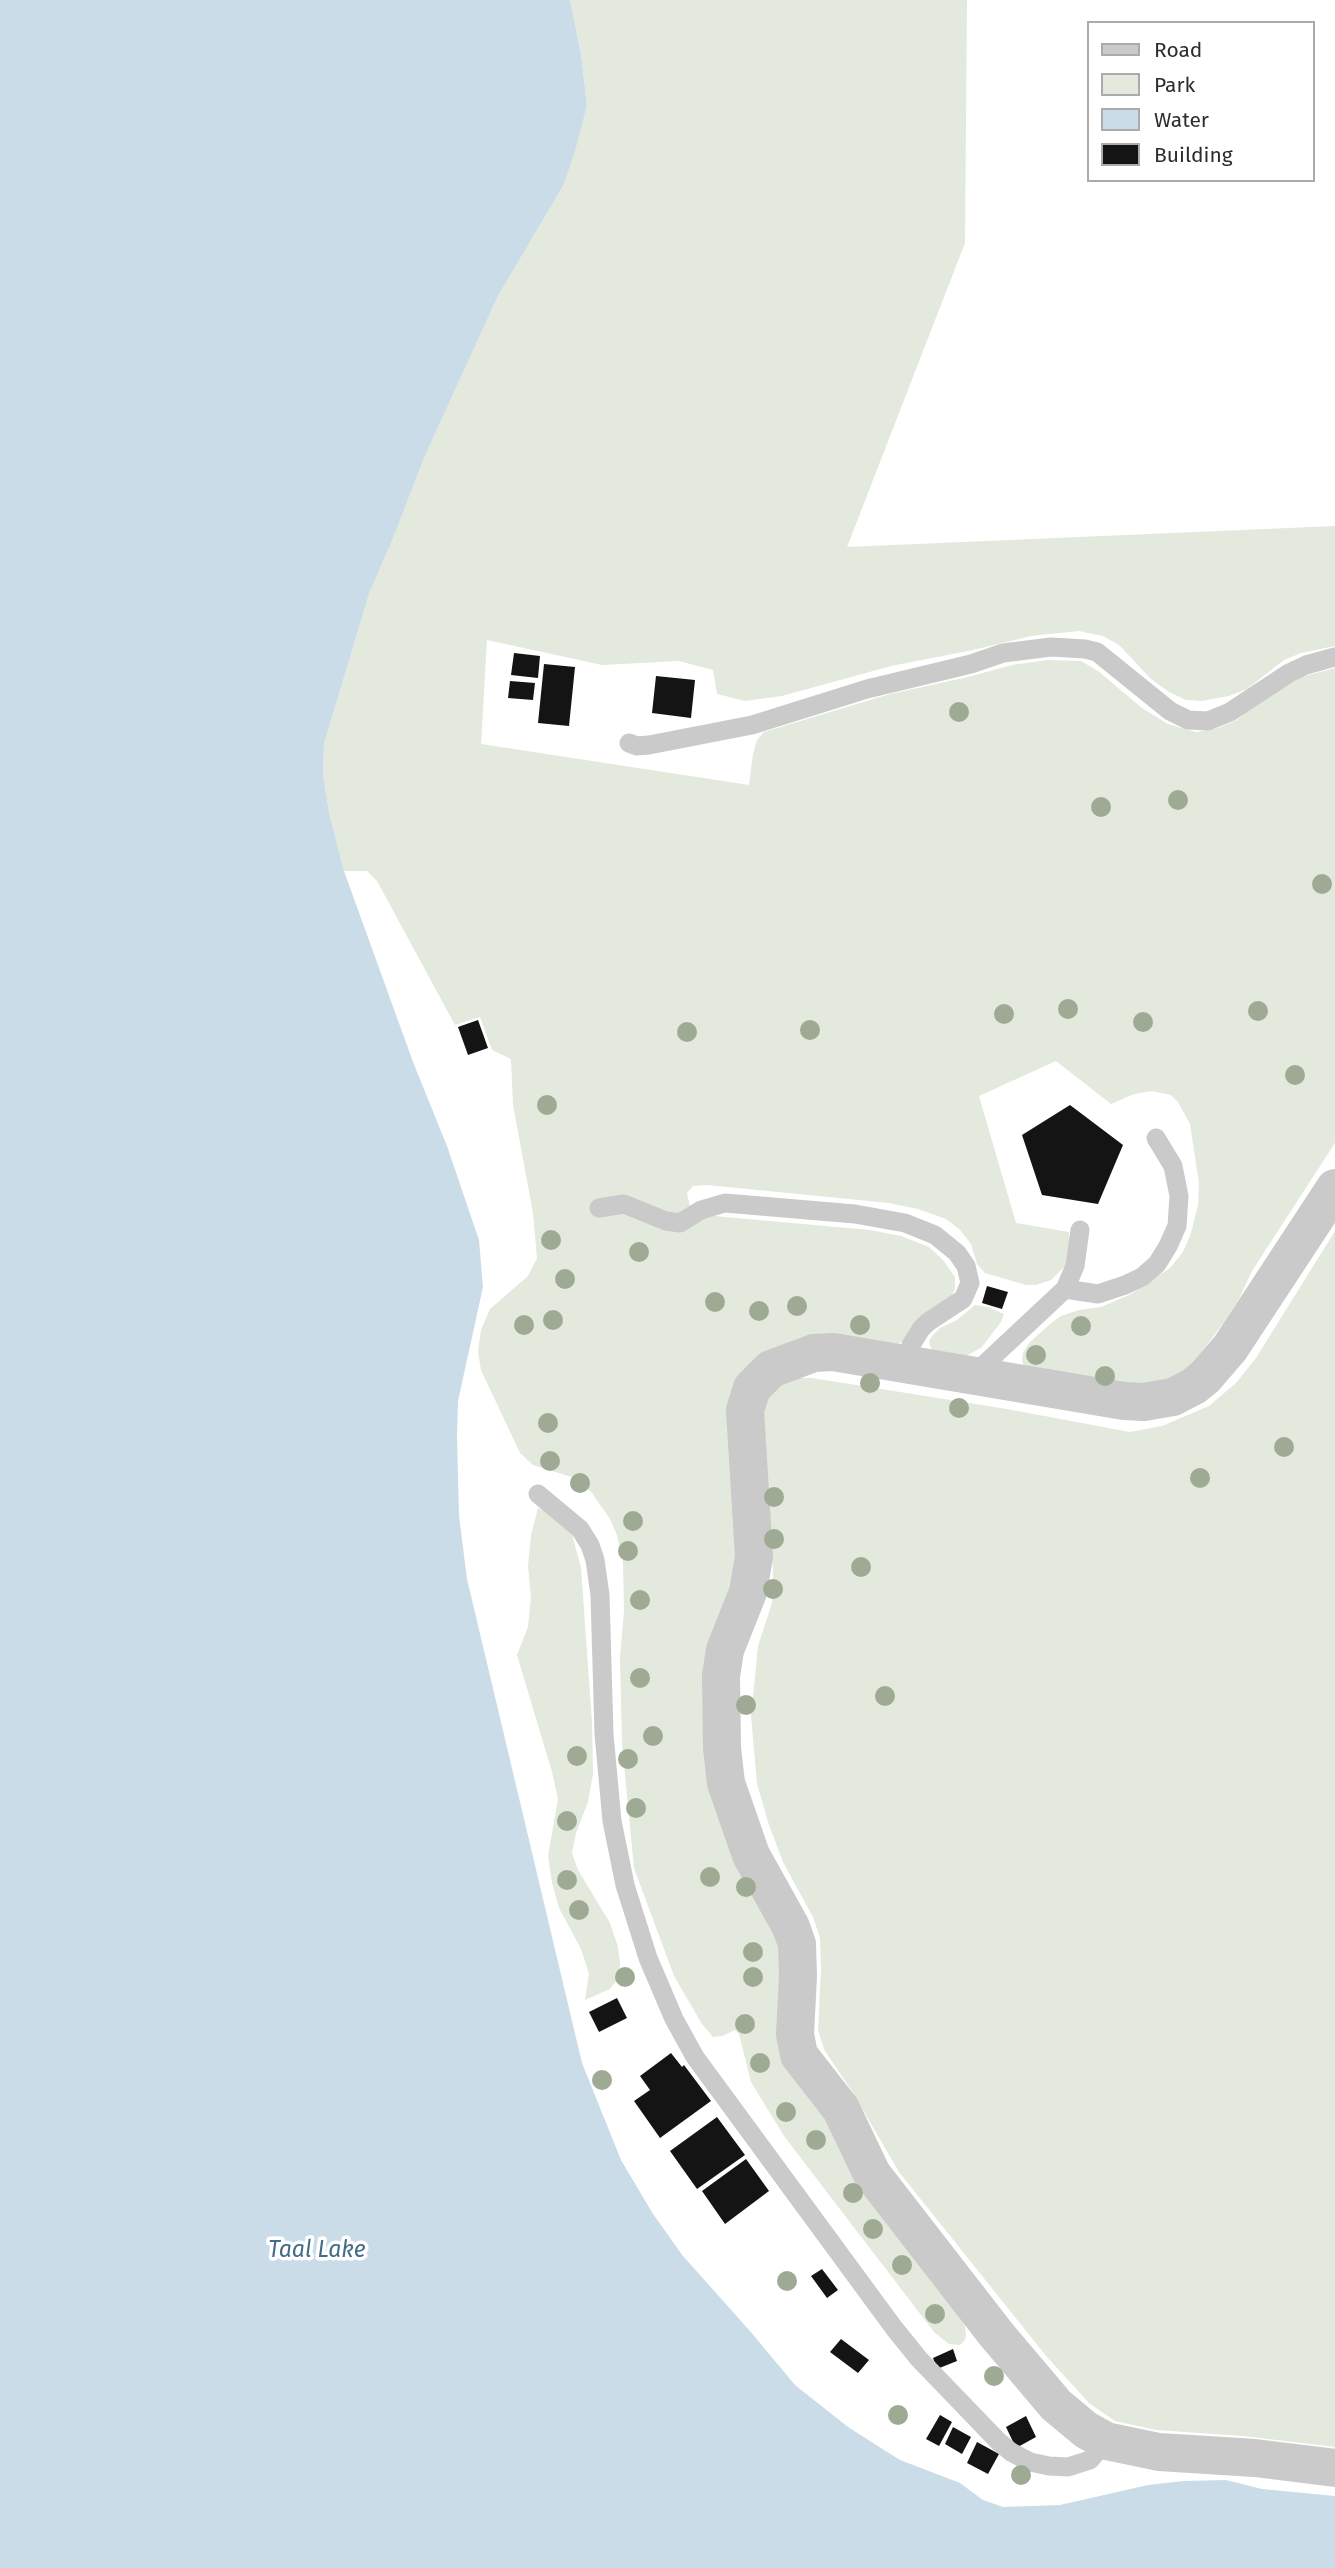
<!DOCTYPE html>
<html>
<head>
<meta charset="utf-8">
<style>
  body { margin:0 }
  #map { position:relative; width:1335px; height:2568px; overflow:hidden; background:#fff; font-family:"Fira Sans",sans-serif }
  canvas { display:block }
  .legend { position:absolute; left:1087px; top:21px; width:228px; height:161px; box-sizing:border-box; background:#fff; border:2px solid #ababab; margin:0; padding:9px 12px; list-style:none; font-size:21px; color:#2d2d2d }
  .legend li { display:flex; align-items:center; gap:14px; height:35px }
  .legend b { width:35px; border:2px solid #ababab }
</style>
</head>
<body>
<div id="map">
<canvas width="1335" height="2568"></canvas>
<ul class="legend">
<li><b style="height:9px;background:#cacaca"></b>Road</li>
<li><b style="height:19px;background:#e3e9dc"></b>Park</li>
<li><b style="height:19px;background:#cadce8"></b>Water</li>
<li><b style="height:19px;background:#141414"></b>Building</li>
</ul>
</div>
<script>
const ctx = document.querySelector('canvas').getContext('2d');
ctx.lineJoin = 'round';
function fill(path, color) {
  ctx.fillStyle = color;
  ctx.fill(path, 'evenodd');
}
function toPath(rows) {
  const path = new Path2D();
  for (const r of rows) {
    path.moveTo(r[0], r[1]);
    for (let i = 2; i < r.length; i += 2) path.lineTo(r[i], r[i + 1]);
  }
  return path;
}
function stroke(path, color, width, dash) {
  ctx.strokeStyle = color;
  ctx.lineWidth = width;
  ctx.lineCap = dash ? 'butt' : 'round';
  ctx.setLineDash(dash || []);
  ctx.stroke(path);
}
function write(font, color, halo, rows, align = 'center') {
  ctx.font = font + ' "Fira Sans",sans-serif';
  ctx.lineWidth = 7;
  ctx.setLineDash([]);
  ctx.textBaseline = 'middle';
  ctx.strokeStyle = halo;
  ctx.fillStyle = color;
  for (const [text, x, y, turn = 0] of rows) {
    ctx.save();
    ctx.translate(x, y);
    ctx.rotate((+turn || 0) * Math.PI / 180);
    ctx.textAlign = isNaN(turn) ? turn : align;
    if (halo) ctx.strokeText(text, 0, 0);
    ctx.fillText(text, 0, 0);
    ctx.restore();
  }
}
fill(toPath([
  [570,0,967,0,965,243,847,547,1335,526,1335,646,1301,653,1284,660,1247,689,1229,696,1201,701,1186,700,1169,692,1151,679,1119,645,1103,636,1079,631,1031,636,973,650,891,666,782,696,745,701,717,694,713,670,679,661,602,665,487,640,481,744,749,785,753,754,757,740,764,732,890,694,968,677,1012,665,1047,660,1081,661,1098,671,1142,708,1168,724,1196,732,1218,728,1237,720,1266,696,1298,678,1335,668,1335,1143,1252,1271,1239,1299,1224,1322,1190,1367,1176,1378,1142,1390,1024,1367,1022,1360,1023,1353,1029,1343,1050,1324,1061,1316,1079,1310,1101,1307,1131,1294,1170,1268,1183,1252,1191,1233,1198,1205,1199,1183,1190,1124,1178,1102,1171,1095,1152,1091,1134,1094,1111,1104,1056,1061,979,1096,1016,1223,1069,1232,1069,1256,1065,1266,1051,1280,1036,1285,1026,1285,985,1273,977,1264,971,1244,960,1230,946,1219,918,1209,889,1203,707,1185,693,1186,687,1193,691,1211,714,1216,870,1230,901,1236,929,1247,943,1260,955,1277,955,1289,950,1299,899,1344,770,1355,739,1559,712,1640,781,1943,781,2044,955,2308,965,2326,966,2335,965,2340,960,2345,949,2344,934,2332,784,2136,751,2082,739,2034,735,2030,722,2036,713,2037,702,2024,674,1976,634,1868,622,1744,620,1658,624,1611,623,1563,617,1535,610,1519,592,1493,575,1478,533,1465,520,1453,481,1370,478,1352,481,1330,490,1309,528,1276,537,1258,533,1213,513,1105,511,1059,492,1050,480,1017,455,1025,377,881,367,871,344,871,329,812,323,774,324,744,369,594,394,536,424,458,498,296,563,186,587,105,581,54],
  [1335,1231,1335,2447,1243,2436,1156,2430,1115,2421,1089,2403,1047,2357,899,2172,853,2093,825,2051,818,2031,821,1970,820,1938,813,1917,783,1862,769,1825,757,1784,751,1716,758,1646,772,1603,773,1567,766,1517,763,1398,790,1378,812,1378,1007,1409,1130,1432,1162,1426,1209,1406,1236,1383,1256,1358],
  [975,1305,988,1307,1004,1314,1001,1322,981,1348,968,1355,954,1357,932,1353,929,1341,933,1335,940,1328,957,1320],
  [538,1508,554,1516,572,1534,581,1568,592,1722,593,1774,588,1802,576,1833,572,1853,578,1870,610,1923,618,1947,620,1963,619,1977,610,1989,585,2000,589,1974,581,1949,559,1908,552,1883,548,1856,558,1799,552,1772,517,1655,528,1627,531,1597,528,1566,531,1535]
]), '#e3e9dc');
fill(toPath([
  [0,0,570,0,581,54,587,105,575,151,563,186,498,296,424,458,394,536,369,594,324,744,323,774,329,812,344,871,413,1062,447,1146,479,1240,483,1287,458,1401,457,1436,459,1516,467,1579,582,2063,621,2160,653,2214,683,2256,750,2331,795,2385,848,2427,900,2460,960,2483,983,2500,1003,2507,1060,2505,1148,2485,1184,2481,1226,2480,1262,2489,1335,2496,1335,2568,0,2568]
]), '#cadce8');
fill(toPath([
  [514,653,540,656,538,678,511,675],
  [544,664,575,667,569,726,538,723],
  [656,676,695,680,691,718,652,713],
  [510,681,535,683,533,700,508,698],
  [478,1020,488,1048,468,1055,458,1027],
  [1070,1105,1123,1145,1098,1204,1042,1195,1022,1135],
  [987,1286,1008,1292,1002,1309,982,1303],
  [617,1998,627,2018,599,2032,589,2012],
  [671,2053,682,2067,684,2065,711,2101,660,2138,634,2101,650,2090,640,2076],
  [717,2117,745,2155,697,2189,670,2151],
  [746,2159,769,2191,725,2224,702,2191],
  [822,2269,838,2290,827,2298,811,2276],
  [841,2339,869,2360,858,2373,830,2352],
  [953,2349,957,2361,937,2369,933,2358],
  [940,2415,952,2422,939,2446,926,2439],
  [1026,2416,1036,2437,1016,2448,1006,2427],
  [953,2427,971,2437,962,2454,945,2444],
  [977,2442,999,2454,988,2474,967,2463]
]), '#141414');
stroke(toPath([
  [629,743,637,746,649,745,752,725,867,689,971,664,1003,653,1051,647,1085,649,1097,652,1170,711,1188,720,1208,721,1230,712,1289,673,1306,665,1335,657],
  [599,1208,624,1204,666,1221,680,1223,701,1210,725,1203,855,1214,905,1223,935,1235,957,1253,966,1266,970,1283,963,1299,928,1322,921,1329,911,1345,905,1364],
  [1065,1289,1098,1294,1125,1285,1142,1277,1157,1264,1168,1246,1177,1226,1179,1196,1173,1166,1156,1138],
  [972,1376,1065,1289,1075,1266,1080,1230],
  [538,1494,580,1529,590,1545,595,1560,600,1595,604,1734,612,1821,625,1885,648,1958,674,2019,695,2057,894,2328,919,2359,998,2441,1011,2452,1030,2462,1049,2466,1068,2467,1090,2460,1106,2441]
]), '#cacaca', 19);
stroke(toPath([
  [1335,1188,1230,1348,1205,1377,1194,1386,1173,1397,1144,1402,1124,1401,833,1352,814,1353,771,1369,752,1388,745,1410,754,1557,748,1592,725,1650,721,1676,722,1748,726,1783,751,1855,791,1927,797,1944,798,1976,795,2034,799,2055,841,2109,872,2174,996,2334,1056,2405,1086,2430,1106,2441,1159,2452,1255,2458,1335,2468]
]), '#cacaca', 38);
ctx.fillStyle = '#9faa95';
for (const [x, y] of [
  [959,712],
  [1178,800],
  [1101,807],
  [1322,884],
  [1068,1009],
  [1258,1011],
  [1004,1014],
  [1143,1022],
  [810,1030],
  [687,1032],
  [1295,1075],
  [547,1105],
  [551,1240],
  [639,1252],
  [565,1279],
  [715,1302],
  [797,1306],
  [759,1311],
  [553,1320],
  [524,1325],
  [860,1325],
  [1081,1326],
  [1036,1355],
  [1105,1376],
  [870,1383],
  [959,1408],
  [548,1423],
  [1284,1447],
  [550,1461],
  [1200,1478],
  [580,1483],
  [774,1497],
  [633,1521],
  [774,1539],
  [628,1551],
  [861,1567],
  [773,1589],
  [640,1600],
  [640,1678],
  [885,1696],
  [746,1705],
  [653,1736],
  [577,1756],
  [628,1759],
  [636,1808],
  [567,1821],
  [710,1877],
  [567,1880],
  [746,1887],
  [579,1910],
  [753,1952],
  [625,1977],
  [753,1977],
  [745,2024],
  [760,2063],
  [602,2080],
  [786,2112],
  [816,2140],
  [853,2193],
  [873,2229],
  [902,2265],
  [787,2281],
  [935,2314],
  [994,2376],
  [898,2415],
  [1021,2475]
]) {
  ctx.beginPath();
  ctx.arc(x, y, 10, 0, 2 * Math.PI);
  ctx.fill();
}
write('italic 23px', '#436c87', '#fff', [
  ["Taal Lake",317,2251]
]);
</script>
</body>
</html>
